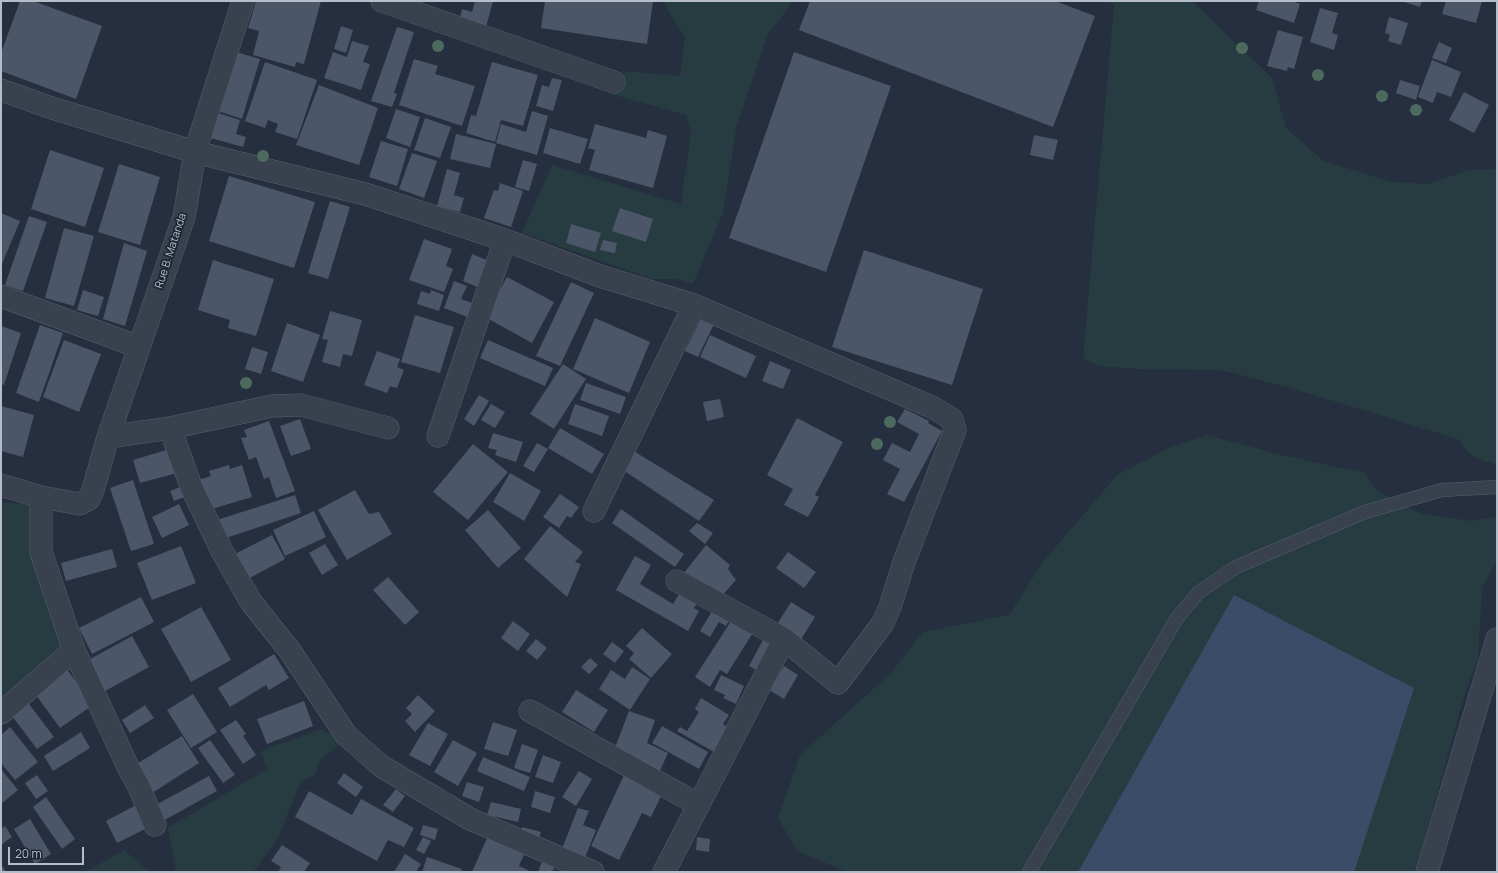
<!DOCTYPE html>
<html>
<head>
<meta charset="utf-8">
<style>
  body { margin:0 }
  #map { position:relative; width:1498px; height:873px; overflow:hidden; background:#252f3f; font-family:Manrope,sans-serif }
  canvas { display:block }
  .frame { position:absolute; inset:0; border:2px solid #b5bdca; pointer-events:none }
  .scale { position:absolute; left:8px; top:847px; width:76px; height:18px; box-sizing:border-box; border:2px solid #b5bdca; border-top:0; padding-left:5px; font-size:12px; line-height:14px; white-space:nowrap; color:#b5bdca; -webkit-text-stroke:3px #1e2634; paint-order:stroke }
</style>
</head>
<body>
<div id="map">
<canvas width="1498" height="873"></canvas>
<div class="frame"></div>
<div class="scale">20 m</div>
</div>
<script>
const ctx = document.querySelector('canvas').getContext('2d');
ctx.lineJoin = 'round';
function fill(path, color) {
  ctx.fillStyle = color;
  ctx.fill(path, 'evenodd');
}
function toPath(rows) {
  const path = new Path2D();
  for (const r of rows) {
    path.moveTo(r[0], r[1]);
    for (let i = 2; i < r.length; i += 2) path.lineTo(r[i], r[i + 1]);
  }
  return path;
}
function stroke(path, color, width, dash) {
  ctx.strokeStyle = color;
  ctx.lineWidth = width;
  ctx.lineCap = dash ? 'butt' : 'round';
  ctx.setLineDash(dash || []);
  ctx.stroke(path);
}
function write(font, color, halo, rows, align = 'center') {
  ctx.font = font + ' Manrope,sans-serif';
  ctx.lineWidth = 3.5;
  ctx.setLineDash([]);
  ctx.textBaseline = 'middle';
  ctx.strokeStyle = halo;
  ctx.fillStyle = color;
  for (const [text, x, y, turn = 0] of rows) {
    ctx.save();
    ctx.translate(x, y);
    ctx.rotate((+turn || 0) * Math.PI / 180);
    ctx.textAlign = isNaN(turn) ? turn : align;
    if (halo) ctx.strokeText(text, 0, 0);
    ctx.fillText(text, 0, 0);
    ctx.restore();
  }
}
fill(toPath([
  [662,1,791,1,790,6,768,34,736,128,723,213,693,284,677,279,652,279,522,233,552,165,681,204,691,132,686,115,611,94,623,71,680,76,685,37],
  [1105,1,1192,1,1272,78,1286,128,1324,161,1392,182,1427,184,1469,170,1497,169,1497,465,1481,460,1470,454,1458,439,1297,390,1221,370,1138,369,1098,366,1083,358,1114,5],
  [1207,435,1281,455,1365,473,1377,491,1421,514,1472,521,1497,517,1497,561,1482,588,1478,659,1464,696,1416,872,847,872,797,851,778,818,800,755,891,673,923,632,1009,615,1043,562,1117,475,1169,448],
  [1,502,31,505,64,653,1,701],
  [321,729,343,741,319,761,315,775,301,781,277,840,253,872,175,872,176,871,168,828,267,769,261,751],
  [124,850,150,872,86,872]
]), '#273c40');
fill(toPath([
  [1234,595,1414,688,1354,872,1078,872]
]), '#3b4c68');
fill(toPath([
  [20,1,33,1,102,26,76,99,1,71,1,53],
  [256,1,321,1,304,64,296,62,295,67,253,55,259,31,248,28],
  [475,1,493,1,486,27,460,18,462,9,472,12],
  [545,1,653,1,647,44,541,28],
  [810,1,1055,1,1095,16,1053,127,799,30],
  [1259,1,1292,1,1300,4,1294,23,1256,10],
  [1401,1,1422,1,1420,7],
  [1446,1,1482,1,1476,23,1442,14],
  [1320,8,1338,13,1332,33,1338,35,1334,50,1310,42],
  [1389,17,1408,23,1401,45,1388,41,1390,35,1385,33],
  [341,26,353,30,346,53,334,49],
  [397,27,414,32,394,93,397,94,392,107,371,101],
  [1278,30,1303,37,1294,69,1288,67,1287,71,1267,66],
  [352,41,369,46,363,62,370,64,361,90,324,78,333,52,347,57],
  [1439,42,1452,48,1446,63,1432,58],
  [236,52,260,59,242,119,218,111],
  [794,52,891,86,826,272,729,238],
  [414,59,438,66,435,74,475,86,462,126,399,105],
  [1432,60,1461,72,1451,97,1437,92,1433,103,1418,97],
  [265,62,317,80,297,139,275,132,278,124,268,120,265,128,245,121],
  [492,62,538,75,523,126,501,120,495,142,466,133,471,115,476,116],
  [552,78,562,80,553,111,536,106,542,85,549,87],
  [1400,80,1420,86,1416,100,1396,93],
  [319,85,378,108,359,165,296,145],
  [1464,92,1489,105,1474,133,1449,120],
  [396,109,420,117,410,147,386,138],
  [532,111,548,116,537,155,496,143,501,124,526,132],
  [215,112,240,120,236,134,246,137,243,147,207,137],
  [425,118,451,127,440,158,414,150],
  [595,124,646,138,648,130,667,136,653,188,589,170,595,150,588,148],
  [550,128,588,139,580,164,543,153],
  [456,134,496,144,490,168,450,159],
  [1034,135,1058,140,1053,160,1030,155],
  [381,141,408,149,397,186,369,177],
  [50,150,104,168,85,227,31,209],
  [412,153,437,161,424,198,399,189],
  [523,160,537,164,529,191,515,187],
  [119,164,160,177,140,245,98,232],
  [447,169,460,173,454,195,464,198,460,212,437,206],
  [229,176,315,202,294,268,209,241],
  [500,183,523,191,511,227,484,218,494,190,498,191],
  [330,201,350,207,328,279,308,273],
  [620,208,653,219,646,242,612,231],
  [1,213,20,221,1,266],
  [29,216,47,222,23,291,5,285],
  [571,224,601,233,595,252,566,243],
  [64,228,94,236,74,306,45,298],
  [424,239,452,249,446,266,453,269,444,292,409,280],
  [603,240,617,243,615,253,600,250],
  [124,243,147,251,125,326,103,319],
  [864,250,983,289,952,385,832,347],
  [472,254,494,263,485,290,463,281],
  [213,260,274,279,256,336,228,328,230,320,198,310],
  [507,277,554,302,532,343,485,317],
  [454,281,467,286,461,299,475,304,470,318,444,308],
  [571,282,594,293,560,366,536,356],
  [83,290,104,297,98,316,77,310],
  [431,290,444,295,439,311,417,304,421,291,430,294],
  [330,311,362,320,352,356,343,354,340,367,322,362,328,340,322,339],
  [415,315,454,327,440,373,401,362],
  [702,316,715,322,698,357,685,351],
  [595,318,650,342,629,393,573,369],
  [287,323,320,335,303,382,271,371],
  [40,325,63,333,39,402,16,393],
  [1,326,21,333,4,385,1,384],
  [710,335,756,356,746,378,700,357],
  [64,340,101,354,79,412,43,397],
  [488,340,553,368,545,386,480,358],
  [252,347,268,352,261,374,245,369],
  [377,351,400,359,397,367,404,370,397,388,390,386,387,393,364,385],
  [770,361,791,370,783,389,762,381],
  [563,364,586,379,554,429,530,414],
  [586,383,626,397,620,414,580,400],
  [479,395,489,401,474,426,464,419],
  [720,399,724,417,707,421,703,402],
  [491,404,505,412,495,428,481,420],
  [575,404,609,416,602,436,568,424],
  [1,406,34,415,23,457,1,451],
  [905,409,929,421,928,423,942,431,904,502,887,494,900,469,883,460,892,443,910,452,919,434,897,422],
  [797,418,843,442,815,495,819,497,808,517,784,505,793,489,767,475],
  [300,419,311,449,291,456,280,426],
  [269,421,295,491,276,498,269,477,264,479,256,457,249,460,241,438,247,437,244,430],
  [560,428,604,454,592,474,548,448],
  [493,433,523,442,516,462,495,455,497,450,488,448],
  [537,443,548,449,534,472,523,466],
  [473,444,508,472,468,520,433,492],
  [627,447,714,500,699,521,617,466],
  [170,449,177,473,140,483,133,460],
  [229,465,230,469,242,465,252,497,205,511,195,481,211,476,209,471],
  [510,473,541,491,524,521,493,502],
  [133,480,154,544,131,551,110,488],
  [183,486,187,496,174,501,170,491],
  [355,490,369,514,379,512,392,534,347,560,318,510],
  [560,494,579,507,571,518,567,516,559,528,543,517],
  [295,495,301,513,223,539,217,520],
  [179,504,189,525,162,538,152,517],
  [621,509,684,554,675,567,612,523],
  [488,510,521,548,498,568,465,530],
  [314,511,326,537,285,556,273,530],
  [697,523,713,533,705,544,689,531],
  [550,526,583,552,575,562,581,564,567,597,524,559],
  [272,535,285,559,246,580,233,555],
  [325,544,338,565,322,575,309,553],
  [706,545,730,565,728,569,736,580,718,600,684,573],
  [181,546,196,583,152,600,137,563],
  [112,549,117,567,66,581,61,563],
  [788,552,816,572,804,588,776,568],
  [635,556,651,565,640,584,673,604,681,591,698,601,694,608,699,611,688,631,616,590],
  [388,577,419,612,405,625,373,590],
  [141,597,154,622,92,654,79,628],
  [791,602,815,617,800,641,776,626],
  [716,605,732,615,726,626,719,622,710,637,700,631],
  [201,607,231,660,191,682,161,629],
  [733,618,754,631,727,674,720,670,710,687,695,677],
  [513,621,530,634,518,651,501,638],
  [642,628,672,654,651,678,629,659,634,653,626,646],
  [766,634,779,642,762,673,749,666],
  [132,636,149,667,105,691,83,663],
  [536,639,547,648,537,660,526,651],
  [612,642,624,651,615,663,603,654],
  [274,654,289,678,269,690,266,685,230,707,218,688],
  [590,658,598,665,589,674,581,667],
  [784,666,798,675,784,699,769,690],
  [632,667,650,679,630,710,599,689,611,670,625,679],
  [66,668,93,705,60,728,33,691],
  [721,675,744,686,736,704,723,698,725,695,714,690],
  [576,690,608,710,594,732,562,712],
  [193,694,217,732,191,748,167,710],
  [418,695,435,711,415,732,405,721,412,714,406,708],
  [701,698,729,715,723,724,728,728,714,752,677,731,680,727,687,731,699,712,695,709],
  [26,700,54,737,37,749,9,712],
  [304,701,313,726,267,744,257,719],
  [145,705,154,718,130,733,122,720],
  [629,711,655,720,647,743,668,753,659,773,613,753],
  [236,720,246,734,243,736,256,755,243,764,220,730],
  [493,722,517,730,508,756,484,749],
  [428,723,448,734,430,766,409,755],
  [662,726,708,752,699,769,652,743],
  [10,727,38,762,15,780,1,763,1,735],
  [81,732,90,748,53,771,44,756],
  [182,736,199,763,152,793,135,765],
  [210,740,235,775,223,783,198,748],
  [453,740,477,753,458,786,434,772],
  [522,744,538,750,530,773,514,768],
  [543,755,561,762,553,783,535,777],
  [483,757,530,777,524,791,477,771],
  [1,769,18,790,1,804],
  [579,771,592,779,576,806,562,797],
  [344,773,363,787,356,797,337,783],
  [37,775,48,791,36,799,25,783],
  [624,775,662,794,651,817,642,813,619,860,591,846],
  [209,776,217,791,161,822,152,807],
  [467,782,484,787,479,802,462,796],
  [396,789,405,796,393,812,383,805],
  [309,791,352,815,361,799,414,828,404,847,388,840,377,861,295,817],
  [535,791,555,797,550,813,531,807],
  [46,797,75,839,62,849,33,807],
  [491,802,521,809,518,822,487,815],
  [136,805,147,828,117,843,106,821],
  [578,808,589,811,583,825,596,830,584,860,561,851],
  [30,819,51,854,35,864,14,829],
  [423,825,438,829,435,840,420,835],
  [5,826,12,837,1,845,1,829],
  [522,827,541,832,538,842,520,838],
  [488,836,525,852,519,866,532,872,472,872],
  [423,837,431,841,424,854,416,850],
  [697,837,710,839,709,852,696,850],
  [282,845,310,863,304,872,278,872,281,867,271,861],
  [405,854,421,864,416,872,394,872],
  [427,857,462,869,461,872,422,872],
  [543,859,556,864,552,872,538,872],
  [1,864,6,872,1,872]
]), '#4b5668');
const lane = toPath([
  [1029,872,1177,618,1199,592,1236,567,1365,512,1442,490,1497,487]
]);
const street = toPath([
  [382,1,614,82],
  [1,90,52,108,195,152,365,194,505,240,600,276,694,305,934,408,952,419,955,430,904,562,890,607,883,623,838,683,784,639,664,872],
  [1,296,139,347],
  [170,428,192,489,222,551,251,602,290,651,346,735,381,766,470,819,593,872],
  [438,436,505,240],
  [108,437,170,428,272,406,301,405,388,428],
  [1,485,41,497,80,504,89,499,93,490,108,437,184,217,195,152,243,1],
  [41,497,41,552,74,650,128,767,139,787,155,825],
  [594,511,694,305],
  [677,581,784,639],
  [530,711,699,805],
  [1,713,74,650],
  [1427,872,1497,639]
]);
stroke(lane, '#575f6d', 14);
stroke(street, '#575f6d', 23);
stroke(lane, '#39414f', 13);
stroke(street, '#39414f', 22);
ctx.fillStyle = '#4d6a5e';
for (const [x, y] of [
  [438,46],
  [1242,48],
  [1318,75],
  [1382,96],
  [1416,110],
  [263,156],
  [246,383],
  [890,422],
  [877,444]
]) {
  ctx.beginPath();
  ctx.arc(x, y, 6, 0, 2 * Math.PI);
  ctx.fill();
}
write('11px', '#b5bdca', '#1e2634', [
  ["Rue B. Matanda",171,251,-72]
]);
</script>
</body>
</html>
